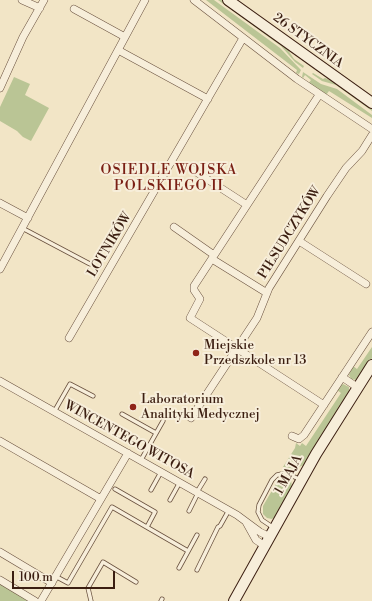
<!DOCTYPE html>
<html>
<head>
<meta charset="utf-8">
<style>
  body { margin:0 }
  #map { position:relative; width:372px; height:601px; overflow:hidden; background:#f2e5c6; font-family:"Libre Bodoni",serif }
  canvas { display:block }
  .scale { position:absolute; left:12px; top:571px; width:103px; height:18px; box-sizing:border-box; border:2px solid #3b1e11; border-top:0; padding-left:5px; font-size:12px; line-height:14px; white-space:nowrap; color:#3b1e11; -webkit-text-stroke:3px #f7eeda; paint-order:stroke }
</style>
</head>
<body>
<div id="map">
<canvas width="372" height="601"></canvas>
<div class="scale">100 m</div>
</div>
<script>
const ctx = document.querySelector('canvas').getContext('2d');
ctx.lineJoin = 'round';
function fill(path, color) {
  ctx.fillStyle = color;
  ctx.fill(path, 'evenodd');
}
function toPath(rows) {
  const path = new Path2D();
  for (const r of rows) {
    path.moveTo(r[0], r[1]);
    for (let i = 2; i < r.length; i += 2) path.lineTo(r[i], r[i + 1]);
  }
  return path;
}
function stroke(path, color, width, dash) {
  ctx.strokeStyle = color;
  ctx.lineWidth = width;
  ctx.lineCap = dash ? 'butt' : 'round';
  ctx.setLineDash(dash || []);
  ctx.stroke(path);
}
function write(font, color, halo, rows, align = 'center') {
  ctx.font = font + ' "Libre Bodoni",serif';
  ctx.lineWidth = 4;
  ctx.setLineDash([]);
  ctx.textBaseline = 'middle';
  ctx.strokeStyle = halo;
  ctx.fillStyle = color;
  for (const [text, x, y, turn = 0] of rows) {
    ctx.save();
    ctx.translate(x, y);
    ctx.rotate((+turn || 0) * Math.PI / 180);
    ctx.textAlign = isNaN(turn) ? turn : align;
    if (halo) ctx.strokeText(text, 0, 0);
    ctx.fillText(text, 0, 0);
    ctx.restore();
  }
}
fill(toPath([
  [206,0,214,0,280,48,301,70,299,74,296,73,297,70],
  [218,0,222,0,284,44,294,59,304,66,303,68,295,62,281,46],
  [303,72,321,84,337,89,372,115,372,118,329,91,326,95,308,84,311,80,305,75,303,78,302,77],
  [313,73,323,79,325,78,332,81,367,105,372,109,372,111,336,85,322,81,312,74],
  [14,77,30,84,25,95,49,108,31,141,23,137,17,131,0,121,0,107],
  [372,347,372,358,359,378,357,380,351,379,349,375,353,366,357,369],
  [343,384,349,387,349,393,304,465,294,469,288,469,283,467,295,448,296,443,300,446,302,443,306,446,341,393,337,390,339,387],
  [284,477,291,480,292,487,275,517,272,519,267,518,263,514,263,506,278,480],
  [0,584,14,592,28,601,0,601]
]), '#bac595');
const lane = toPath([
  [22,228,90,264],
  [54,412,70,384,93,396],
  [122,414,156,433],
  [141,460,163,421],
  [115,489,155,512,147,527],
  [151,490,161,472],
  [197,492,205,479],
  [170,500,180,482],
  [189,511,198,493],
  [274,528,262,520,258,512,259,505,272,480,277,475,286,473,301,480],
  [179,568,197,535],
  [197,570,218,527,220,526,229,510],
  [55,576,68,583,112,507,188,551],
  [91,601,88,588,103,562,136,582],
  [161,601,162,599]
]);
const street = toPath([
  [22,0,40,8],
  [194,0,297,79,372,129],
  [74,9,125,37],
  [118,50,208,99],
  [0,88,23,37,44,0],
  [319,95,194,286,194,290,200,299,190,318,324,405],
  [190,168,247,205],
  [0,203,28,218],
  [174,227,214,255],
  [299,241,366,284],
  [212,259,267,293],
  [0,269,145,0],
  [69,338,243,38],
  [342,377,357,387],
  [0,381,237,515,260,532,270,537],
  [191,418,257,318,269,288,327,196,346,168,362,151,372,135],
  [292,436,299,439,304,435,372,332],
  [0,441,101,499],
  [246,522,256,540,265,546],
  [0,552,52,583],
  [0,580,35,601],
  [41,601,128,453]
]);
const secondary = toPath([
  [228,0,372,103],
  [234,601,316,454,372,365]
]);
stroke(lane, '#69503e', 5);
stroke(street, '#69503e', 8);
stroke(secondary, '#3b1e11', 12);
stroke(lane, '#f7eeda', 3.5);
stroke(street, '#f7eeda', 7);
stroke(secondary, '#f7eeda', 10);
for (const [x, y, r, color] of [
  [196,353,4,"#8f2418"],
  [133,407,4,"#8f2418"]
]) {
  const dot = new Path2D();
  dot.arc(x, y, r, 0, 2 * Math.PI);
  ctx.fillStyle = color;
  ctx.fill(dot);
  stroke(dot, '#f7eeda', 1.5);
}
write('13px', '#3b1e11', '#f7eeda', [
  ["26 STYCZNIA",308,41,36],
  ["PIŁSUDCZYKÓW",290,233,-58],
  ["LOTNIKÓW",110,245,-59],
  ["WINCENTEGO WITOSA",129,440,29],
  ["1 MAJA",289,475,-61]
]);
write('13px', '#3b1e11', '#f7eeda', [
  ["Miejskie",204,346],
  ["Przedszkole nr 13",204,361],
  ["Laboratorium",141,400],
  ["Analityki Medycznej",141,415]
], 'left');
ctx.letterSpacing = '1px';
write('14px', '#7a1f14', '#f7eeda', [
  ["OSIEDLE WOJSKA",169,171],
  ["POLSKIEGO II",169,187]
]);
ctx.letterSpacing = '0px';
</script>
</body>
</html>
